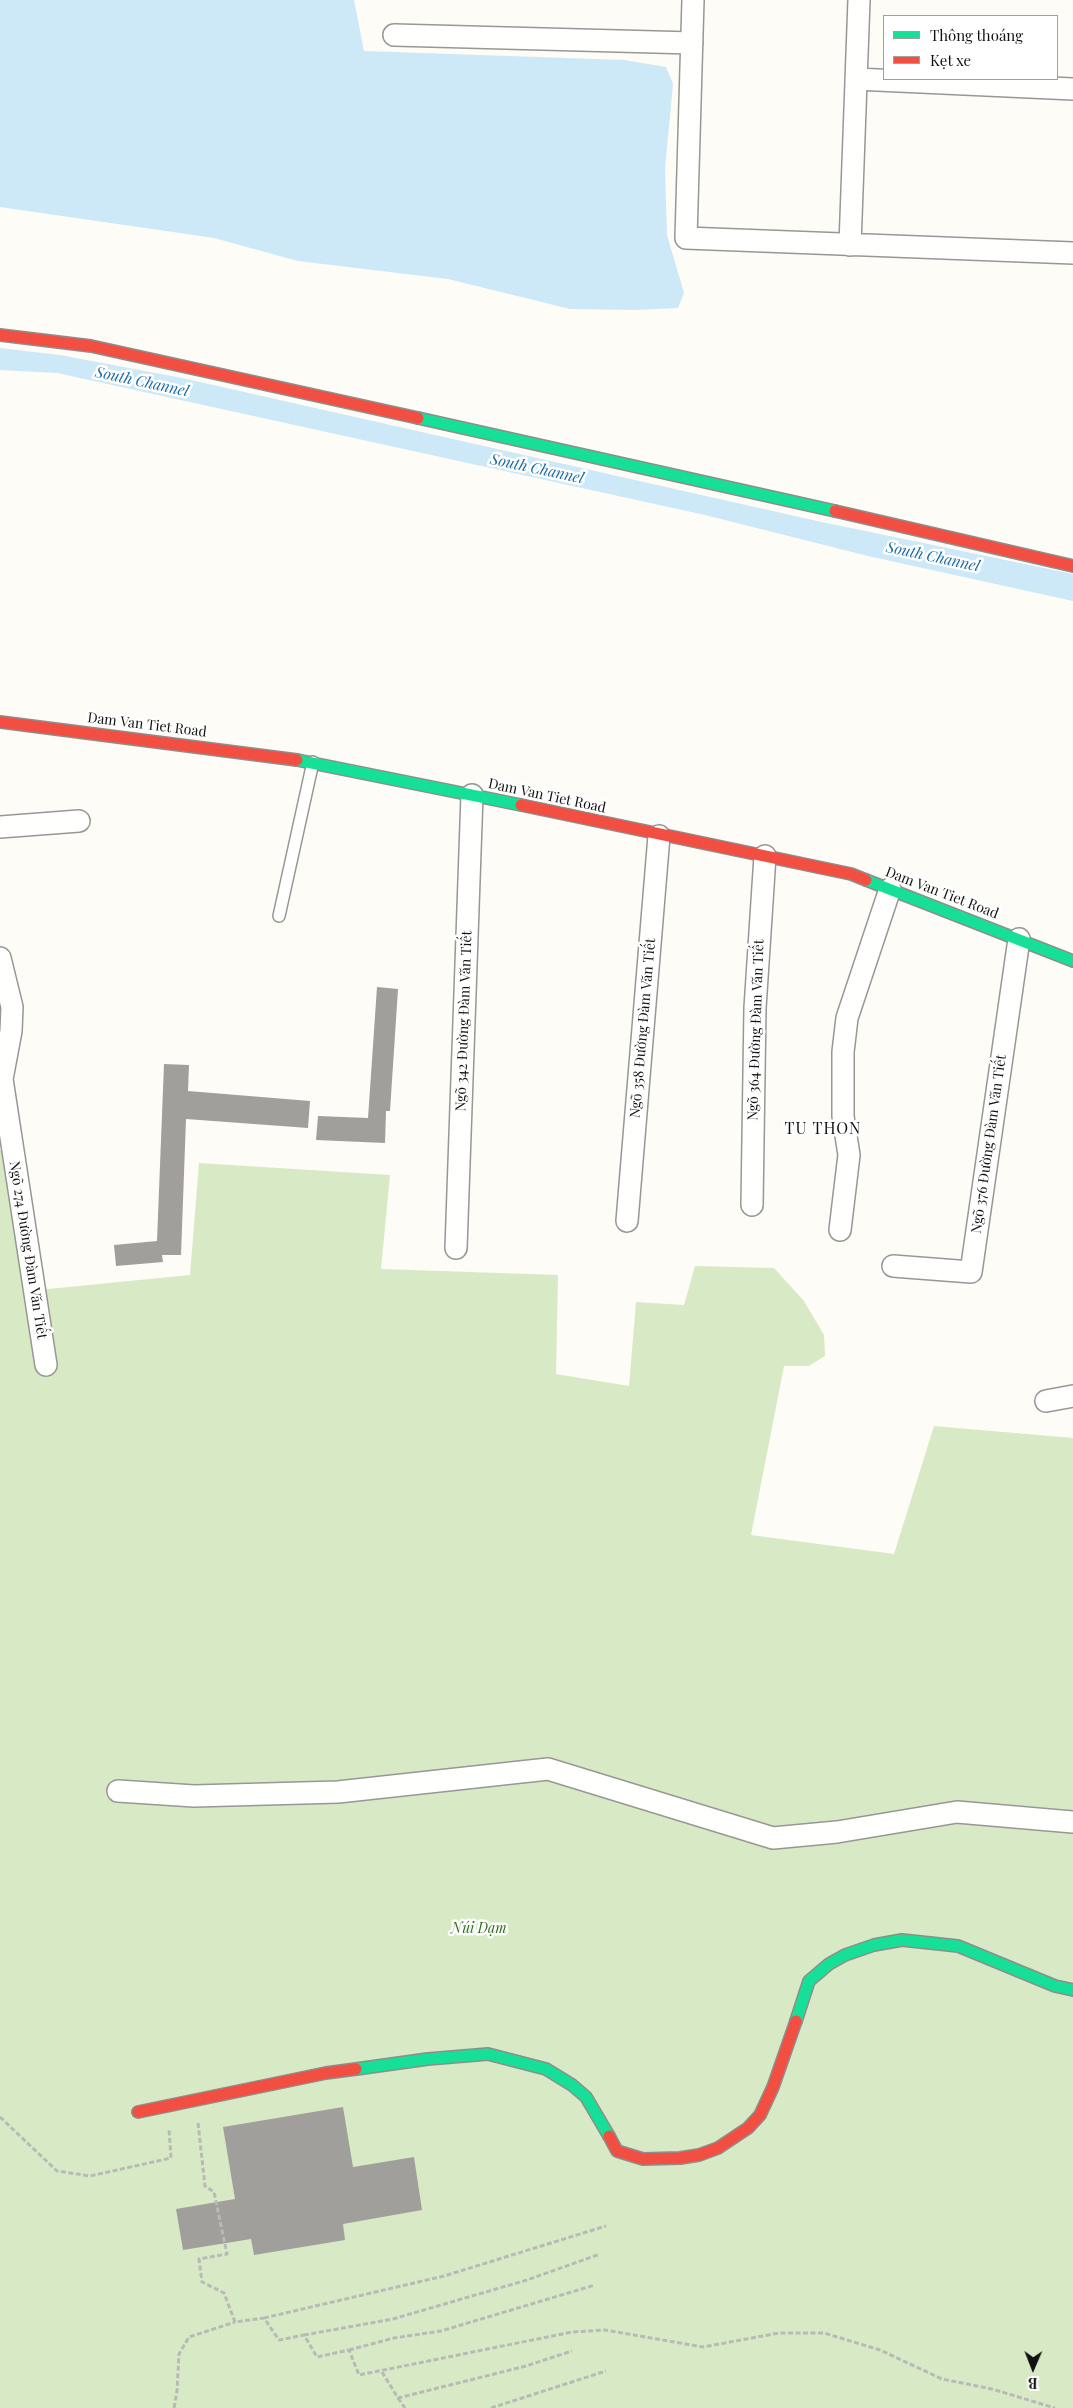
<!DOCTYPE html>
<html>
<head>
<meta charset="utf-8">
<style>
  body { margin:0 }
  #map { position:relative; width:1073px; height:2408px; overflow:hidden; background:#fdfcf7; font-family:"Playfair Display",serif }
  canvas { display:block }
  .legend { position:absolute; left:883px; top:15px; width:175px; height:65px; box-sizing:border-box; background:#fff; border:1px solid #a0a0a0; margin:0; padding:6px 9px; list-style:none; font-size:15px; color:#111 }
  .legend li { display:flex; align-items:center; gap:10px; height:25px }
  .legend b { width:25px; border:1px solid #a0a0a0 }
  .north { position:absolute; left:1008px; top:2343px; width:50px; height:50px; -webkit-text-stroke:4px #fff; paint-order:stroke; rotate:181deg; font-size:14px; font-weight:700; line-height:20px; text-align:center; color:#111 }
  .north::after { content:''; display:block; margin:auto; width:18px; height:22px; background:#111; clip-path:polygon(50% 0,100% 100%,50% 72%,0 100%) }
</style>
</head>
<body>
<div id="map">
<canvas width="1073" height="2408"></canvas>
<ul class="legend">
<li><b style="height:6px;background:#16e098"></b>Thông thoáng</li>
<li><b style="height:6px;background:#f24e42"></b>Kẹt xe</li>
</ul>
<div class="north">B</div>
</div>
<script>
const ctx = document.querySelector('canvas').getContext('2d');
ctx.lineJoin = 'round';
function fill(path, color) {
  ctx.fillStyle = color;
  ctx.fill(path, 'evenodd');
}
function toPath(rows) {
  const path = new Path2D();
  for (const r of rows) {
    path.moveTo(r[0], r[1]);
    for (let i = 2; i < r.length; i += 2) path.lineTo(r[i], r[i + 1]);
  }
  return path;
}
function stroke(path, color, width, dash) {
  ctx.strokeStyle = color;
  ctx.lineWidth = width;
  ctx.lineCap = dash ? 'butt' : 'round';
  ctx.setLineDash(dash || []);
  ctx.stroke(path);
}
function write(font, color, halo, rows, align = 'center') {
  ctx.font = font + ' "Playfair Display",serif';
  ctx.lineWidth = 5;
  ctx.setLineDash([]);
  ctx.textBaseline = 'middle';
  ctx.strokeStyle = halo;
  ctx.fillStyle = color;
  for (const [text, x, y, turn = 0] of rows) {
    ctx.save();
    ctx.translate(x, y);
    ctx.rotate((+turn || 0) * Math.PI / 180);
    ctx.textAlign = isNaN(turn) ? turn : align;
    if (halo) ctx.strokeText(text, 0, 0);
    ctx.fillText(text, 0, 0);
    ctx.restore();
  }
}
fill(toPath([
  [0,1150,3,1150,28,1291,190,1275,199,1163,390,1175,381,1269,558,1275,556,1374,629,1386,636,1302,684,1305,695,1266,774,1268,804,1301,824,1335,825,1356,809,1366,784,1366,751,1535,894,1554,934,1426,1073,1438,1073,2408,0,2408]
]), '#d8eac5');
fill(toPath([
  [0,0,354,0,364,51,624,60,666,67,673,84,665,169,667,235,684,293,678,308,636,310,570,309,448,279,298,261,214,238,0,207],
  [0,348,60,355,182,378,817,521,1073,574,1073,601,868,556,705,515,103,383,57,373,0,370]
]), '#cde8f7');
fill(toPath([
  [377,987,398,989,390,1111,386,1111,385,1143,316,1140,318,1116,368,1118],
  [164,1064,189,1065,188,1091,310,1101,308,1128,186,1119,181,1255,162,1255,163,1262,116,1266,114,1245,157,1241],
  [343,2107,353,2167,414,2157,422,2210,343,2224,345,2240,254,2255,251,2239,183,2250,176,2209,235,2199,223,2127]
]), '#a19f9c');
const lane = toPath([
  [279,916,313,762]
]);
const street = toPath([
  [693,0,686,238,1073,253],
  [394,35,692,43],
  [856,79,1073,89],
  [850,245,859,0],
  [0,827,79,821],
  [0,958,12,1007,11,1031,2,1079,46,1365],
  [752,1205,755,1008,765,856],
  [627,1221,659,836],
  [840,1230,849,1155,843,1116,843,1052,847,1018,890,889],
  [456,1248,472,795],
  [893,1266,971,1272,1019,939],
  [1046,1401,1073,1396],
  [118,1791,194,1796,338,1792,548,1769,773,1838,837,1832,957,1812,1073,1822]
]);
const fast = toPath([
  [418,418,835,511],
  [297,760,521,805],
  [866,880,1073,961],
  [796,2021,809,1981,829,1964,845,1955,874,1945,902,1940,958,1946,1055,1986,1073,1990],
  [356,2069,428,2059,488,2054,546,2069,572,2085,586,2097,609,2136]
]);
const jam = toPath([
  [0,335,91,346,418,418],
  [835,511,1073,566],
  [0,722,297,760],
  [521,805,851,874,866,880],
  [138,2112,326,2073,356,2069],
  [609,2136,617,2151,643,2159,680,2158,699,2155,718,2148,748,2128,760,2115,773,2087,796,2021]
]);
stroke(lane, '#979795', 14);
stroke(street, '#979795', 24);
stroke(fast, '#8e8d8b', 14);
stroke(jam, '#8e8d8b', 14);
stroke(toPath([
  [0,2117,57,2171,90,2176,171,2158,169,2129],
  [198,2123,205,2186,214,2192,227,2254,199,2259,202,2282,224,2293,235,2322,264,2318,279,2340,304,2335,317,2357,349,2350,359,2375,572,2332,605,2330,703,2347,779,2333,824,2333,880,2350,942,2379,992,2389,1055,2408],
  [264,2318,444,2276,606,2226],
  [304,2335,393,2319,527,2280,600,2254],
  [349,2350,394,2338,441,2331,595,2285],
  [382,2372,398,2398,526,2366,572,2351],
  [398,2398,405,2408],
  [174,2408,177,2391,179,2354,189,2337,235,2322],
  [491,2408,606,2371]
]), '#b9b9b8', 3, [5, 2.5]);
stroke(lane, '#fffffe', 11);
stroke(street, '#fffffe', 21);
stroke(fast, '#16e098', 11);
stroke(jam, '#f24e42', 11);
write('14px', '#111', '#fff', [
  ["Dam Van Tiet Road",147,725,7],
  ["Dam Van Tiet Road",547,796,12],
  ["Dam Van Tiet Road",942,893,21],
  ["Ngõ 342 Đường Đàm Văn Tiết",464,1021,-88],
  ["Ngõ 358 Đường Đàm Văn Tiết",643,1028,-85],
  ["Ngõ 364 Đường Đàm Văn Tiết",756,1030,-88],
  ["Ngõ 376 Đường Đàm Văn Tiết",989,1144,-82],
  ["Ngõ 274 Đường Đàm Văn Tiết",28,1250,81]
]);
write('italic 14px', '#2f6b1f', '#fff', [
  ["Núi Dạm",479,1929]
]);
write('italic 15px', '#1768a6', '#fff', [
  ["South Channel",142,382,12],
  ["South Channel",537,469,12],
  ["South Channel",933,557,12]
]);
ctx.letterSpacing = '1px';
write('16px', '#111', '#fff', [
  ["TU THON",823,1129]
]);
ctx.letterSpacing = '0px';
</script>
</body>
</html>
